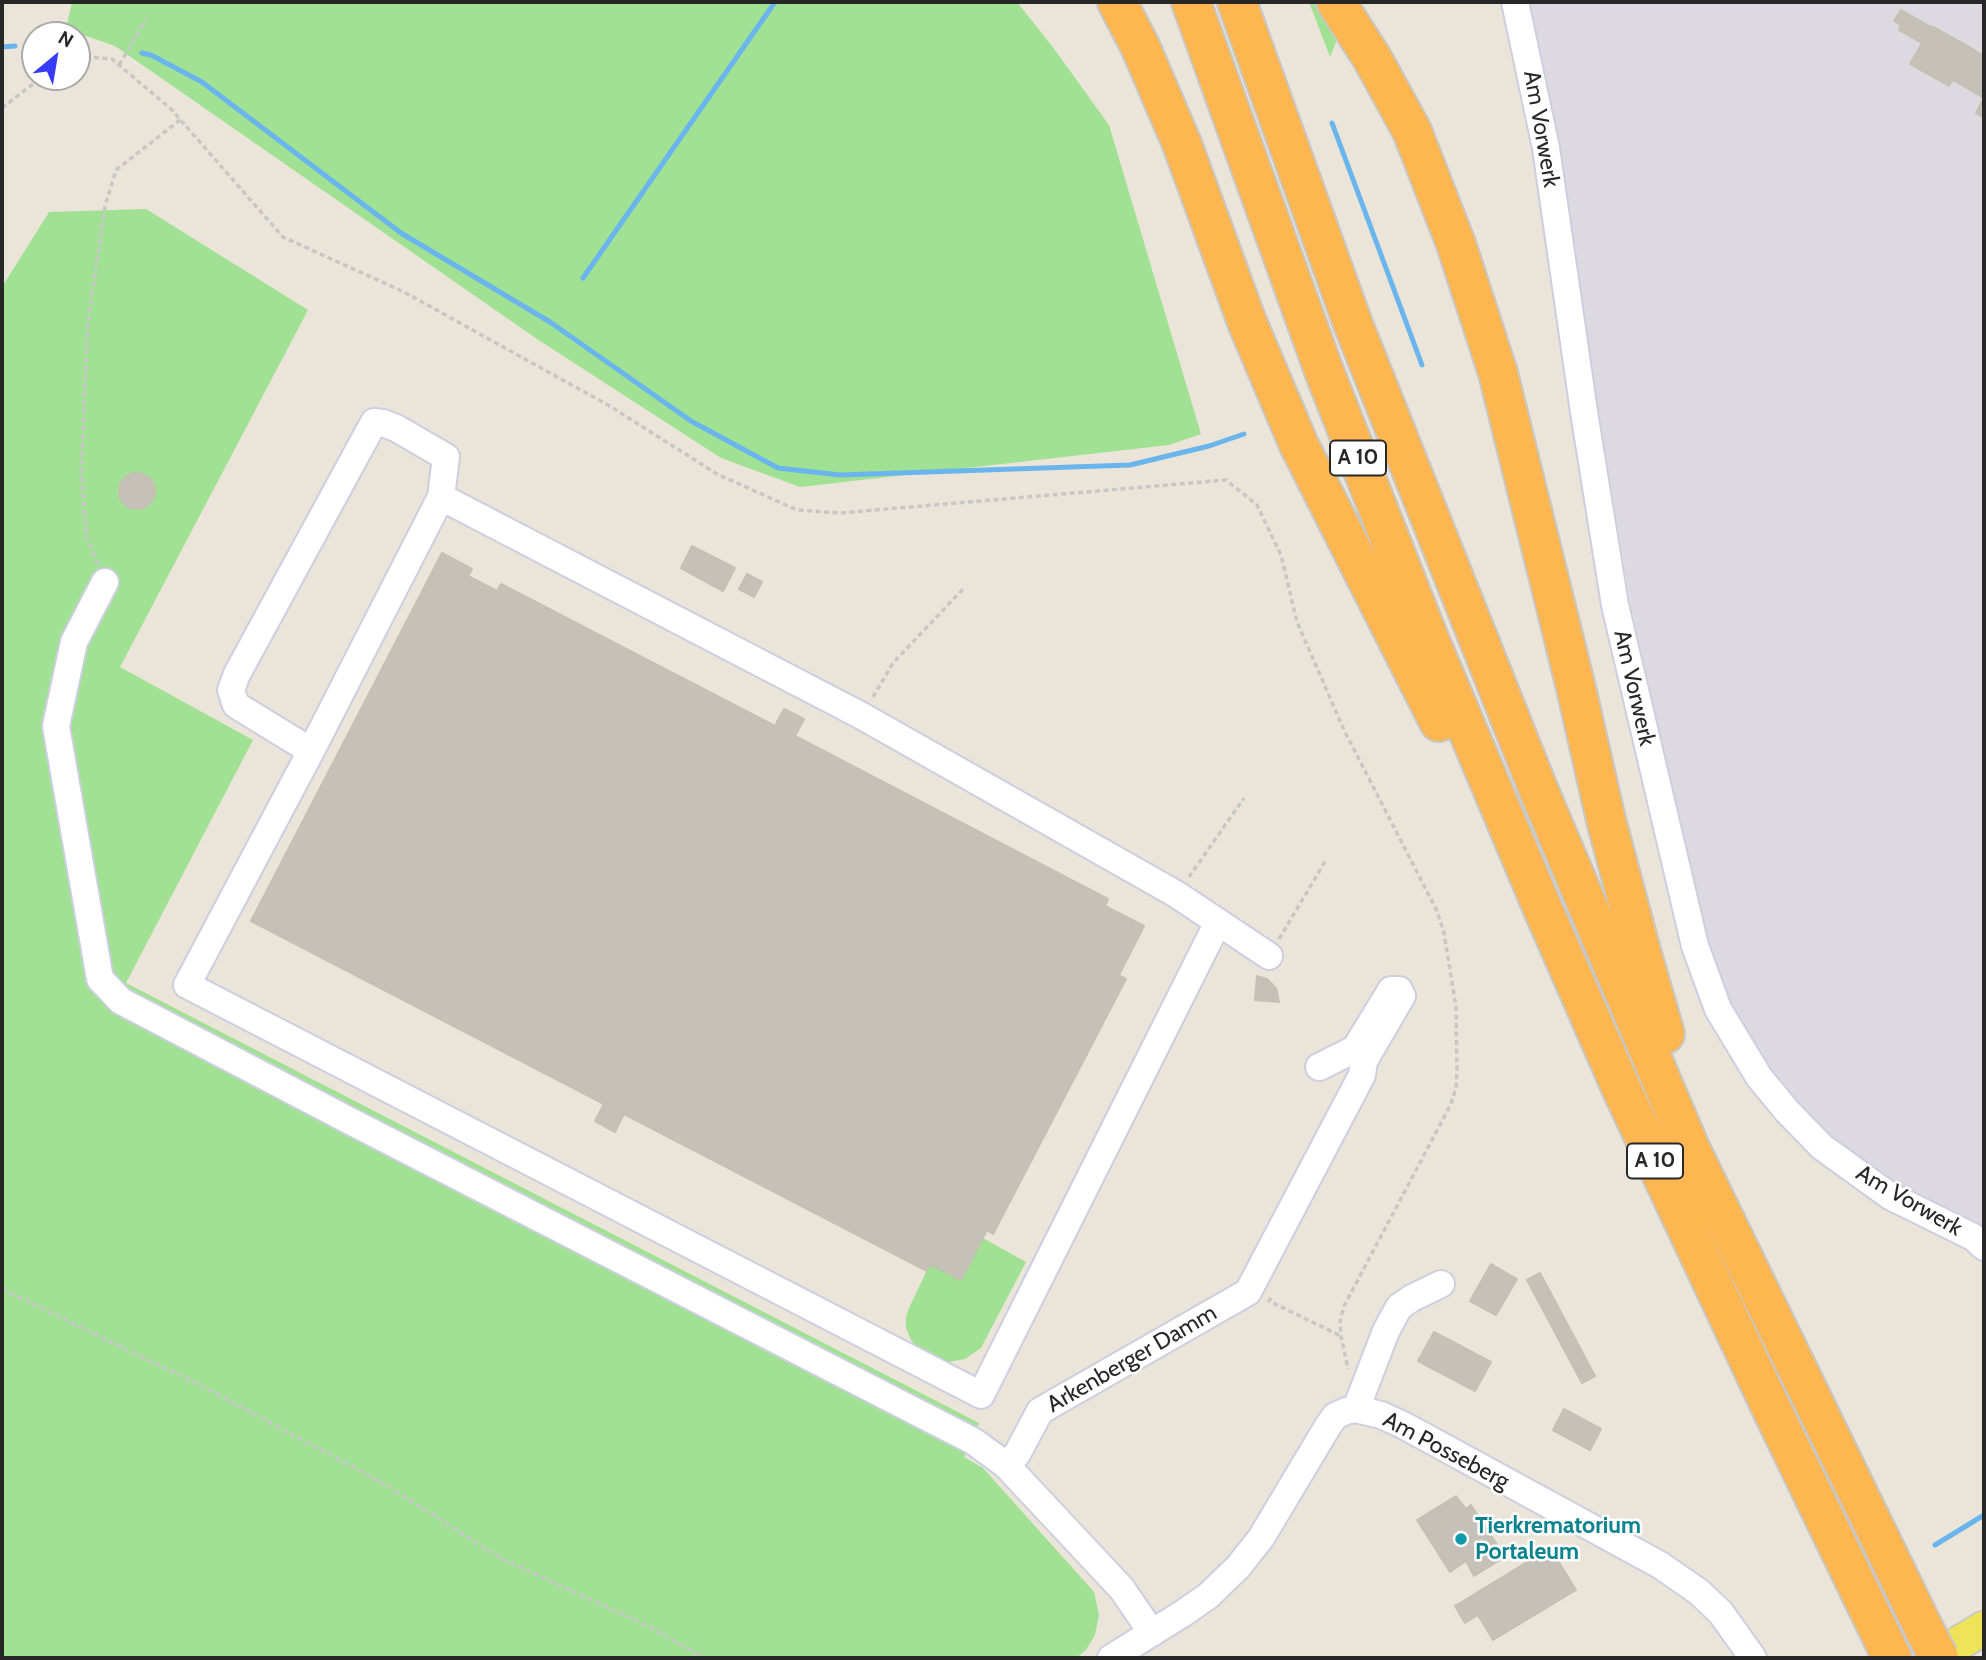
<!DOCTYPE html>
<html>
<head>
<meta charset="utf-8">
<style>
  body { margin:0 }
  #map { position:relative; width:1986px; height:1660px; overflow:hidden; background:#eae5d8; font-family:Cabin,sans-serif }
  canvas { display:block }
  .frame { position:absolute; inset:0; border:4px solid #272727; pointer-events:none }
  .north { position:absolute; left:21px; top:21px; width:70px; height:70px; box-sizing:border-box; background:#fff; border:2px solid #a9a9a9; border-radius:50%; rotate:30deg; font-size:19px; font-weight:700; line-height:28px; text-align:center; color:#272727 }
  .north::after { content:''; display:block; margin:auto; width:24px; height:32px; background:#363bf8; clip-path:polygon(50% 0,100% 100%,50% 72%,0 100%) }
</style>
</head>
<body>
<div id="map">
<canvas width="1986" height="1660"></canvas>
<div class="frame"></div>
<div class="north">N</div>
</div>
<script>
const ctx = document.querySelector('canvas').getContext('2d');
ctx.lineJoin = 'round';
function fill(path, color) {
  ctx.fillStyle = color;
  ctx.fill(path, 'evenodd');
}
function toPath(rows) {
  const path = new Path2D();
  for (const r of rows) {
    if (r.length === 3) {
      path.moveTo(r[0] + r[2], r[1]);
      path.arc(r[0], r[1], r[2], 0, 2 * Math.PI);
      continue;
    }
    path.moveTo(r[0], r[1]);
    for (let i = 2; i < r.length; i += 2) path.lineTo(r[i], r[i + 1]);
  }
  return path;
}
function stroke(path, color, width, dash) {
  ctx.strokeStyle = color;
  ctx.lineWidth = width;
  ctx.lineCap = dash ? 'butt' : 'round';
  ctx.setLineDash(dash || []);
  ctx.stroke(path);
}
function write(font, color, halo, rows, align = 'center') {
  ctx.font = font + ' Cabin,sans-serif';
  ctx.lineWidth = 5;
  ctx.setLineDash([]);
  ctx.textBaseline = 'middle';
  ctx.strokeStyle = halo;
  ctx.fillStyle = color;
  for (const [text, x, y, turn = 0] of rows) {
    ctx.save();
    ctx.translate(x, y);
    ctx.rotate((+turn || 0) * Math.PI / 180);
    ctx.textAlign = isNaN(turn) ? turn : align;
    if (halo) ctx.strokeText(text, 0, 0);
    ctx.fillText(text, 0, 0);
    ctx.restore();
  }
}
fill(toPath([
  [1529,2,1984,2,1984,1236,1869,1170,1826,1139,1764,1069,1731,1011,1708,947,1630,601,1547,95]
]), '#ddd9e1');
fill(toPath([
  [72,2,1017,2,1052,46,1109,125,1201,434,1169,445,800,487,721,458,537,339,115,46,66,29],
  [1309,2,1352,2,1330,57],
  [146,209,308,310,120,667,253,740,126,983,979,1423,964,1457,983,1468,1094,1592,1099,1615,1095,1635,1086,1650,1076,1658,2,1658,2,287,49,212],
  [983,1238,1026,1262,981,1348,965,1359,943,1363,916,1347,911,1340,906,1328,906,1317,909,1308,930,1264,961,1280]
]), '#a1e193');
stroke(toPath([
  [2,47,15,46],
  [142,53,151,55,202,82,401,233,550,322,691,421,778,468,840,475,1130,465,1209,446,1244,434],
  [1332,123,1422,365],
  [583,278,775,2],
  [1935,1545,1984,1515]
]), '#6ab5ed', 5);
const building = toPath([
  [1901,10,1931,27,1922,43,1899,30,1901,25,1894,21,1901,10],
  [1932,26,1971,48,1949,86,1910,64,1932,26],
  [1971,48,1984,56,1984,98,1953,80,1971,48],
  [1984,98,1984,118,1976,113,1984,98],
  [137,491,18],
  [692,546,735,568,723,591,681,568,692,546],
  [442,553,472,569,468,576,497,591,501,584,775,726,784,709,804,719,795,736,1108,899,1105,906,1144,926,1119,975,1126,979,993,1234,987,1230,961,1280,930,1264,927,1271,624,1114,615,1132,595,1121,604,1104,251,921,442,553],
  [747,574,762,582,754,597,739,589,747,574],
  [1257,976,1267,979,1276,988,1279,1002,1255,1000,1257,976],
  [1491,1264,1517,1279,1496,1315,1470,1301,1491,1264],
  [1540,1273,1595,1376,1582,1383,1527,1280,1540,1273],
  [1434,1332,1491,1362,1475,1391,1418,1361,1434,1332],
  [1564,1409,1601,1429,1590,1450,1553,1430,1564,1409],
  [1456,1496,1466,1509,1471,1505,1505,1557,1474,1576,1466,1561,1450,1572,1417,1520,1456,1496],
  [1550,1548,1576,1590,1493,1640,1478,1615,1465,1623,1455,1606,1550,1548]
]);
fill(building, '#c5c1b8');
stroke(building, '#c4c1b2', 2);
const minor = toPath([
  [1515,2,1546,148,1584,412,1615,605,1695,946,1718,1009,1759,1077,1787,1111,1822,1147,1890,1196,1973,1237,1984,1247],
  [105,582,74,642,56,726,100,979,121,1001,350,1121,973,1441,1006,1465,1122,1589,1152,1633],
  [311,751,236,705,231,690,237,674,374,422,383,423,396,428,446,457,441,497],
  [1218,922,981,1395,187,985,311,751,441,497,862,716,1176,894,1269,956],
  [1356,1409,1386,1331,1399,1307,1412,1298,1441,1284],
  [1006,1465,1017,1454,1040,1411,1248,1292,1362,1075,1364,1061,1402,996,1399,990,1391,990,1355,1049,1319,1067],
  [1111,1658,1182,1614,1208,1596,1238,1567,1261,1538,1328,1426,1335,1416,1346,1411,1356,1409,1381,1415,1403,1425,1660,1565,1699,1592,1721,1613,1753,1658]
]);
const major = toPath([
  [1934,1658,1984,1628]
]);
const highway = toPath([
  [1117,2,1140,46,1182,144,1247,322,1299,445,1439,722],
  [1191,2,1324,371,1428,636,1542,907,1622,1090,1773,1412,1892,1658],
  [1237,2,1353,324,1539,791,1690,1148,1925,1631],
  [1336,2,1372,58,1412,131,1456,244,1498,373,1576,688,1606,820,1641,951,1665,1034]
]);
stroke(minor, '#cdcee0', 30);
stroke(major, '#c7c7c7', 37);
stroke(highway, '#c7c7c7', 42);
stroke(toPath([
  [77,56,112,59,171,109,283,237,404,292,608,405,717,474,797,510,840,513,1226,480,1257,505,1281,555,1297,622,1344,730,1437,911,1444,933,1456,1007,1457,1070,1456,1088,1451,1104,1344,1306,1340,1322,1341,1336,1348,1369],
  [119,65,146,19],
  [2,108,42,77],
  [98,564,87,538,81,475,88,322,105,206,116,170,180,120],
  [873,697,893,663,963,589],
  [1189,877,1244,798],
  [1279,939,1326,860],
  [2,1289,200,1385,388,1486,500,1558,642,1623,705,1658],
  [1271,1298,1269,1301,1341,1336]
]), '#c7c7c7', 3.5, [5, 3.5]);
stroke(minor, '#fff', 26);
stroke(major, '#efe457', 33);
stroke(highway, '#fdb650', 38);
const highwayBridge = toPath([
  [1925,1631,1939,1658]
]);
stroke(highwayBridge, '#c7c7c7', 42, []);
stroke(highwayBridge, '#fdb650', 38);
for (const [x, y, r, color] of [
  [1461,1539,7,"#0f9aa8"]
]) {
  const dot = new Path2D();
  dot.arc(x, y, r, 0, 2 * Math.PI);
  ctx.fillStyle = color;
  ctx.fill(dot);
  stroke(dot, '#fff', 2.5);
}
for (const [x, y, w] of [
  [1358,458,56],
  [1655,1161,56]
]) {
  const box = new Path2D();
  box.roundRect(x - w / 2, y - 17.5, w, 35, 5);
  ctx.fillStyle = '#fff';
  ctx.fill(box);
  stroke(box, '#272727', 2);
}
write('bold 21px', '#272727', null, [
  ["A 10",1358,458],
  ["A 10",1655,1161]
]);
write('23px', '#272727', '#fff', [
  ["Am Vorwerk",1541,129,80],
  ["Am Vorwerk",1634,688,77],
  ["Am Vorwerk",1909,1201,30],
  ["Arkenberger Damm",1132,1359,-30],
  ["Am Posseberg",1446,1451,28]
]);
write('bold 23px', '#0d838f', '#fff', [
  ["Tierkrematorium",1475,1526],
  ["Portaleum",1475,1552]
], 'left');
</script>
</body>
</html>
